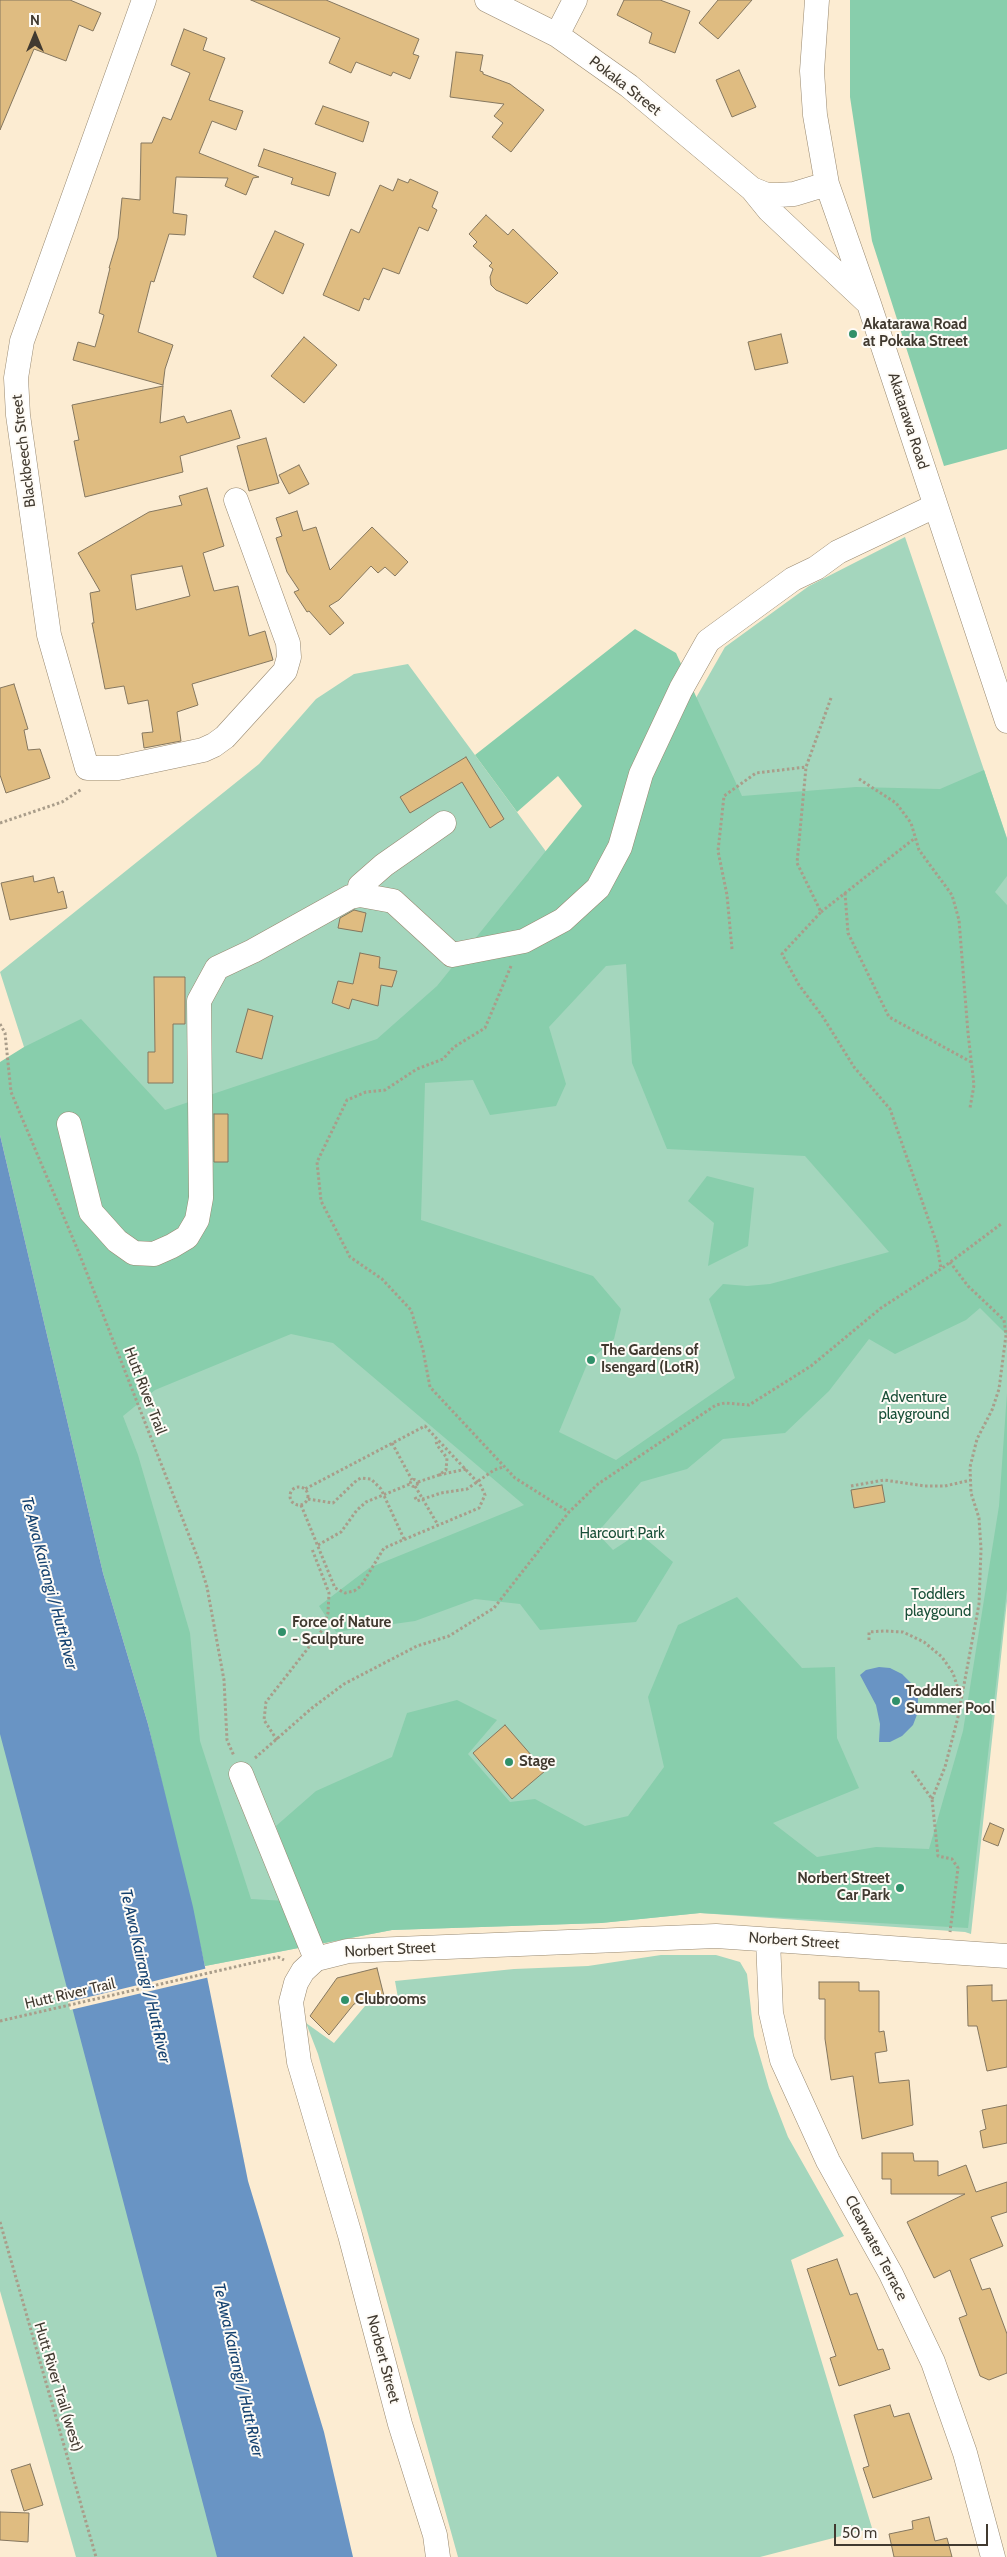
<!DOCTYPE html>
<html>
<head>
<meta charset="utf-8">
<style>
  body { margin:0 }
  #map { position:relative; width:1007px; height:2557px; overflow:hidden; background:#fcecd2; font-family:Cabin,sans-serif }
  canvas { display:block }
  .north { position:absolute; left:10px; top:10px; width:50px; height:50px; -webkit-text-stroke:4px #fefbf6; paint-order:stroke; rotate:0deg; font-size:14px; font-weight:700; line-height:20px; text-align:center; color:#413a30 }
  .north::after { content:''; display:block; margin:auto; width:18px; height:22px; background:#413a30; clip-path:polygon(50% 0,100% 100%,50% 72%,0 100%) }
  .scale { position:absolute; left:834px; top:2524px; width:154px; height:22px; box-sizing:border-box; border:2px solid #413a30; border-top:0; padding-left:6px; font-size:15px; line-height:18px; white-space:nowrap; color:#413a30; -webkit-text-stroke:4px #fefbf6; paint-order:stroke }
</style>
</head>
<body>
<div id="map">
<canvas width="1007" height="2557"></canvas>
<div class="north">N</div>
<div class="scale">50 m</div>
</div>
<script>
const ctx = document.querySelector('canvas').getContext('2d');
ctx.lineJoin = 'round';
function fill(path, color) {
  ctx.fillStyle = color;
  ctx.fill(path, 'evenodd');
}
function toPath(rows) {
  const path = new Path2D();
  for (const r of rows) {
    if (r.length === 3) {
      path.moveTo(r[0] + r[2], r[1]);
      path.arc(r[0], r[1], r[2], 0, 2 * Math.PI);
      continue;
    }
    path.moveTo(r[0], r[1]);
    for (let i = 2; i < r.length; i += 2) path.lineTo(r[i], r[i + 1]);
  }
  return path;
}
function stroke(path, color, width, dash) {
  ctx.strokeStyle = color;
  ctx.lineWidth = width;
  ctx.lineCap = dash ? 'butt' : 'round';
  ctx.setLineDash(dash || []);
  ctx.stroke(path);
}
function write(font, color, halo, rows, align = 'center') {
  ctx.font = font + ' Cabin,sans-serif';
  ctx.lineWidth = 4;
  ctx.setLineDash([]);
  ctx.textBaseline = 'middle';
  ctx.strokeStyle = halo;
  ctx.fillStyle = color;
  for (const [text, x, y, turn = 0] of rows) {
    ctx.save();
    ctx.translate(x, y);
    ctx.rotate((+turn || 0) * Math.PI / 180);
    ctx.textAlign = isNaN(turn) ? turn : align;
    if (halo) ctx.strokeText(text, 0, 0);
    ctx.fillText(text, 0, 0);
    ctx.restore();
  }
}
fill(toPath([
  [905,537,1007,838,1007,1601,971,1934,965,1932,700,1913,601,1923,392,1930,205,1966,24,1047,0,972,259,764,316,699,354,674,408,664,589,910,676,733,725,647,809,586],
  [0,1645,224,2557,76,2557,0,2291],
  [661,1955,716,1955,740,1962,747,1974,754,2036,769,2088,788,2137,844,2236,791,2260,872,2528,760,2557,458,2557,318,2054,306,2023,334,2043,365,2006,398,1998,395,1981,514,1969,588,1966]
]), '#a4d6bd');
fill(toPath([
  [850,0,1007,0,1007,449,944,466,872,241,850,97],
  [635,629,676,653,742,796,856,787,940,789,984,770,1007,839,1007,876,995,892,1007,905,1007,1335,980,1308,966,1320,895,1354,869,1339,829,1391,785,1433,723,1439,687,1469,641,1482,597,1533,613,1550,639,1533,673,1562,636,1622,540,1630,520,1604,475,1599,415,1621,336,1632,319,1606,369,1568,524,1505,333,1343,291,1334,155,1390,123,1416,138,1455,190,1633,200,1741,251,1899,303,1902,276,1826,316,1791,392,1757,407,1713,457,1700,497,1720,468,1754,510,1802,535,1799,585,1826,628,1816,664,1767,648,1697,678,1625,737,1597,802,1668,835,1667,837,1738,859,1788,773,1823,817,1857,876,1847,929,1849,963,1731,999,1506,1007,1393,1007,1589,968,1928,700,1913,601,1923,392,1930,205,1966,148,1724,103,1573,0,1135,0,1062,24,1047,81,1019,165,1110,377,1039,437,986,582,806,558,776,517,812,475,755],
  [626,964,632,1063,667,1149,805,1156,889,1252,770,1284,747,1286,723,1284,709,1299,735,1378,616,1460,559,1432,588,1362,614,1339,621,1309,593,1276,421,1220,425,1083,473,1080,490,1115,556,1106,566,1084,549,1027,606,966],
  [707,1176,754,1188,748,1246,708,1266,714,1223,688,1201]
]), '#88ceac');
fill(toPath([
  [0,1135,103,1573,148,1724,193,1907,248,2181,324,2432,353,2557,217,2557,0,1734],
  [879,1667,890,1668,902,1674,913,1685,918,1697,918,1712,913,1725,902,1736,890,1742,879,1742,880,1724,876,1705,860,1675,866,1670]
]), '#6994c4');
fill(toPath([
  [208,1968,210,1977,70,2010,68,2002]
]), '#fcecd2');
const building = toPath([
  [0,0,70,0,101,13,93,31,79,25,66,61,34,49,0,130,0,0],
  [251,0,326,0,419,39,413,54,419,56,410,79,393,72,391,76,356,62,351,73,329,63,340,38,251,0],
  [624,0,660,0,690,11,675,53,649,43,652,33,617,15,624,0],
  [718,0,752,0,718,39,699,23,718,0],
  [184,29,207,38,203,50,225,58,209,100,243,111,236,130,212,121,199,153,259,177,253,178,246,195,225,186,228,178,176,177,173,213,187,215,185,235,169,234,154,282,151,281,138,332,173,345,165,369,163,385,73,360,78,342,95,347,104,315,99,313,110,268,109,268,118,238,122,198,140,200,141,143,152,143,163,117,171,120,190,73,171,65,184,29],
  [456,52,483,55,480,71,483,72,483,74,510,84,544,110,511,152,492,137,503,123,494,116,504,104,450,97,456,52],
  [739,70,756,107,732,117,716,80,739,70],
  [323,106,369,122,363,142,315,124,323,106],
  [264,149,336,173,329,196,291,184,293,178,258,166,264,149],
  [398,179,408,183,410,179,438,192,432,207,437,210,428,231,419,227,399,274,383,268,369,300,364,298,359,311,323,295,351,229,359,233,380,185,393,191,398,179],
  [486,215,508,235,513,229,558,273,527,304,496,290,491,285,490,277,493,269,489,266,492,263,473,246,477,242,469,234,486,215],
  [275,231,304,244,283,294,253,277,275,231],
  [781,334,788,363,755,370,748,342,781,334],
  [304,337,337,365,304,403,271,376,304,337],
  [163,386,160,423,184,416,187,423,231,410,240,438,180,456,183,472,85,497,74,441,79,440,72,405,163,386],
  [266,438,279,483,249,491,237,446,266,438],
  [299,465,309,484,289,494,279,475,299,465],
  [207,488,224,546,203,553,214,591,238,586,249,636,265,631,273,660,192,684,198,705,177,712,181,741,144,748,142,733,153,732,148,700,128,704,124,686,105,689,92,623,94,623,90,593,100,591,78,553,149,512,182,505,179,496,207,488],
  [182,566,190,596,136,610,131,575,182,566],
  [297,511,303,531,316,527,330,570,372,527,408,562,395,576,385,567,378,573,371,566,339,600,329,606,344,623,330,635,309,611,307,612,294,592,299,590,287,572,276,538,282,536,276,518,297,511],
  [14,684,28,729,24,730,28,750,40,749,50,778,6,793,0,775,0,688,14,684],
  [466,757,504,819,490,828,462,782,410,813,400,797,466,757],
  [33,876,34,882,54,877,58,893,63,891,67,908,10,920,1,883,33,876],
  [354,910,366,913,362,932,338,928,340,918,354,910],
  [360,953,380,957,379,968,397,971,392,987,381,985,378,1006,352,999,349,1009,332,1003,338,981,353,984,360,953],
  [154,977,185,977,185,1024,173,1024,173,1083,148,1083,148,1052,155,1052,154,977],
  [248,1009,273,1016,262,1059,236,1052,248,1009],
  [214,1114,228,1114,228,1162,214,1162,214,1114],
  [882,1485,885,1502,854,1508,851,1490,882,1485],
  [505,1725,545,1771,512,1799,473,1753,505,1725],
  [990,1823,1004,1829,998,1846,983,1840,990,1823],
  [377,1968,384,1996,354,2004,329,2035,310,2016,337,1978,377,1968],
  [819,1982,859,1982,859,1991,879,1991,879,2032,884,2031,887,2051,875,2053,879,2083,909,2080,913,2125,862,2139,853,2076,831,2080,825,2039,825,1999,819,1999,819,1982],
  [992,1985,992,2001,1007,2000,1007,2067,987,2071,977,2026,968,2026,967,1986,992,1985],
  [1007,2105,1007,2143,983,2148,980,2131,986,2129,982,2110,1007,2105],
  [882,2153,913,2153,914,2161,938,2161,938,2176,966,2165,976,2192,1007,2182,1007,2212,991,2217,1003,2246,970,2259,982,2290,990,2288,1007,2334,1007,2373,989,2380,980,2376,959,2318,967,2315,950,2270,934,2278,907,2222,965,2194,891,2194,891,2179,882,2179,882,2153],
  [837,2259,850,2295,857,2293,878,2350,883,2349,890,2369,839,2386,830,2358,836,2356,807,2269,837,2259],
  [890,2405,894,2417,909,2413,932,2479,873,2498,863,2468,869,2466,854,2415,890,2405],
  [30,2464,43,2505,24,2511,11,2470,30,2464],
  [0,2512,29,2513,28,2542,0,2540,0,2512],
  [929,2517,935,2541,947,2538,952,2557,894,2557,889,2534,913,2529,912,2521,929,2517]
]);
fill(building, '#dfbc81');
stroke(building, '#85775f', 1);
const minor = toPath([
  [144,0,22,341,16,378,18,415,49,635,87,768,118,768,203,750,214,745,225,737,285,671,289,657,288,643,236,500],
  [487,0,557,35,629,86,752,189,767,195,779,195,794,194,827,184],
  [817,0,812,71,815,115,827,184,869,304,1007,721],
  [557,35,575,0],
  [752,189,769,210,866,301],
  [360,895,360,886,384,865,444,823],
  [69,1124,91,1212,117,1241,134,1253,154,1254,172,1246,187,1237,197,1220,201,1198,199,1001,217,968,253,951,350,897,360,895,393,901,452,955,524,941,563,920,598,888,620,847,641,774,681,689,708,641,793,579,816,568,838,552,935,506],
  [241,1774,316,1959],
  [768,1940,771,2013,782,2060,828,2161,891,2274,933,2362,965,2453,993,2557],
  [438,2557,435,2535,400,2424,350,2235,299,2062,291,2002,296,1983,303,1971,316,1959,348,1951,716,1936,1007,1956]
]);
stroke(minor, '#988971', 25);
stroke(toPath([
  [831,698,806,767,797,863,821,912,782,954,799,985,823,1017,854,1067,890,1109,937,1244,941,1269],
  [859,779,896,803,911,823,919,850,952,895,959,920,968,1033,974,1085,970,1108],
  [0,823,62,802,82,789],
  [845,893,848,933,889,1017,971,1062],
  [821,912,915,838],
  [732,949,727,895,718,851,724,796,756,773,806,767],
  [511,966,485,1028,454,1047,443,1059,417,1069,385,1090,366,1092,347,1100,317,1162,321,1201,350,1257,382,1279,411,1310,423,1350,430,1387,515,1478,569,1512],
  [0,1024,5,1033,11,1092,79,1253,199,1561,207,1587,224,1680,227,1740,234,1756],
  [392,1443,412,1480],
  [439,1475,466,1469],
  [414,1483,3.5],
  [418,1482,439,1475,446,1470,447,1458,437,1445,436,1441],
  [415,1486,438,1525],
  [851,1486,884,1480,925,1486,945,1486,971,1480],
  [299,1496,9],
  [415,1497,417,1501,441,1493,467,1489,494,1470,503,1467],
  [308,1499,333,1503,357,1480,361,1478,371,1479,381,1489,404,1539],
  [301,1505,335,1588,345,1593,354,1591,361,1586,384,1548,479,1508,485,1495,481,1486,425,1426,305,1489],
  [318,1545,341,1532,357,1510,366,1502,410,1484],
  [869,1640,869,1632,884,1631,903,1632,924,1642,942,1657,953,1673,960,1695],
  [277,1740,264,1720,266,1702,323,1629,328,1613,329,1593,312,1549],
  [255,1758,312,1708,344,1684,417,1646,449,1636,494,1608,569,1512,598,1484,716,1405,725,1403,749,1405,811,1366,881,1308,941,1269,1001,1224],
  [912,1771,932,1799,938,1856,952,1859,958,1868,950,1932],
  [932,1799,945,1767,958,1717,979,1604,981,1549,979,1518,971,1493,970,1467,977,1439,992,1410,999,1389,1006,1335,1004,1320,968,1286,950,1262],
  [0,2021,278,1957,284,1960],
  [0,2222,96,2557]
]), '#a99d8a', 3, [2.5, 2.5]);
stroke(minor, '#fff', 24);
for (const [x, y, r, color] of [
  [853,334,5,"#30906a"],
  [591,1360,5,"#30906a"],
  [282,1632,5,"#30906a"],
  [896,1701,5,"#30906a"],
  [509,1762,5,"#30906a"],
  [900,1888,5,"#30906a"],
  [345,2000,5,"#30906a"]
]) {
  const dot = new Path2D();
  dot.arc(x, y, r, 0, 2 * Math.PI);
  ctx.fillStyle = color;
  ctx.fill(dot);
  stroke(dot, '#fefbf6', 2);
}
write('15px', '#413a30', '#fefbf6', [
  ["Pokaka Street",625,86,38],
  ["Akatarawa Road",908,421,72],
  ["Blackbeech Street",24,451,-97],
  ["Hutt River Trail",145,1391,69],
  ["Norbert Street",794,1941,4],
  ["Norbert Street",390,1950,-3],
  ["Hutt River Trail",70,1994,-13],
  ["Clearwater Terrace",876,2248,62],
  ["Norbert Street",383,2359,75],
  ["Hutt River Trail (west)",58,2387,73]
]);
write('bold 15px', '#413a30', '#fefbf6', [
  ["Akatarawa Road",863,325],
  ["at Pokaka Street",863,342],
  ["The Gardens of",601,1351],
  ["Isengard (LotR)",601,1368],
  ["Force of Nature",292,1623],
  ["- Sculpture",292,1640],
  ["Toddlers",906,1692],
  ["Summer Pool",906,1709],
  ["Stage",519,1762],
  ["Norbert Street",890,1879,"right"],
  ["Car Park",890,1896,"right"],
  ["Clubrooms",355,2000]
], 'left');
write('15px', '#194f38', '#fefbf6', [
  ["Adventure",914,1398],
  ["playground",914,1415],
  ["Harcourt Park",622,1534],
  ["Toddlers",938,1595],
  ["playgound",938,1612]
]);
write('italic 16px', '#14416f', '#fefbf6', [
  ["Te Awa Kairangi / Hutt River",49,1583,75],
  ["Te Awa Kairangi / Hutt River",145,1976,77],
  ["Te Awa Kairangi / Hutt River",238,2370,77]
]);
</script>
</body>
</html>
